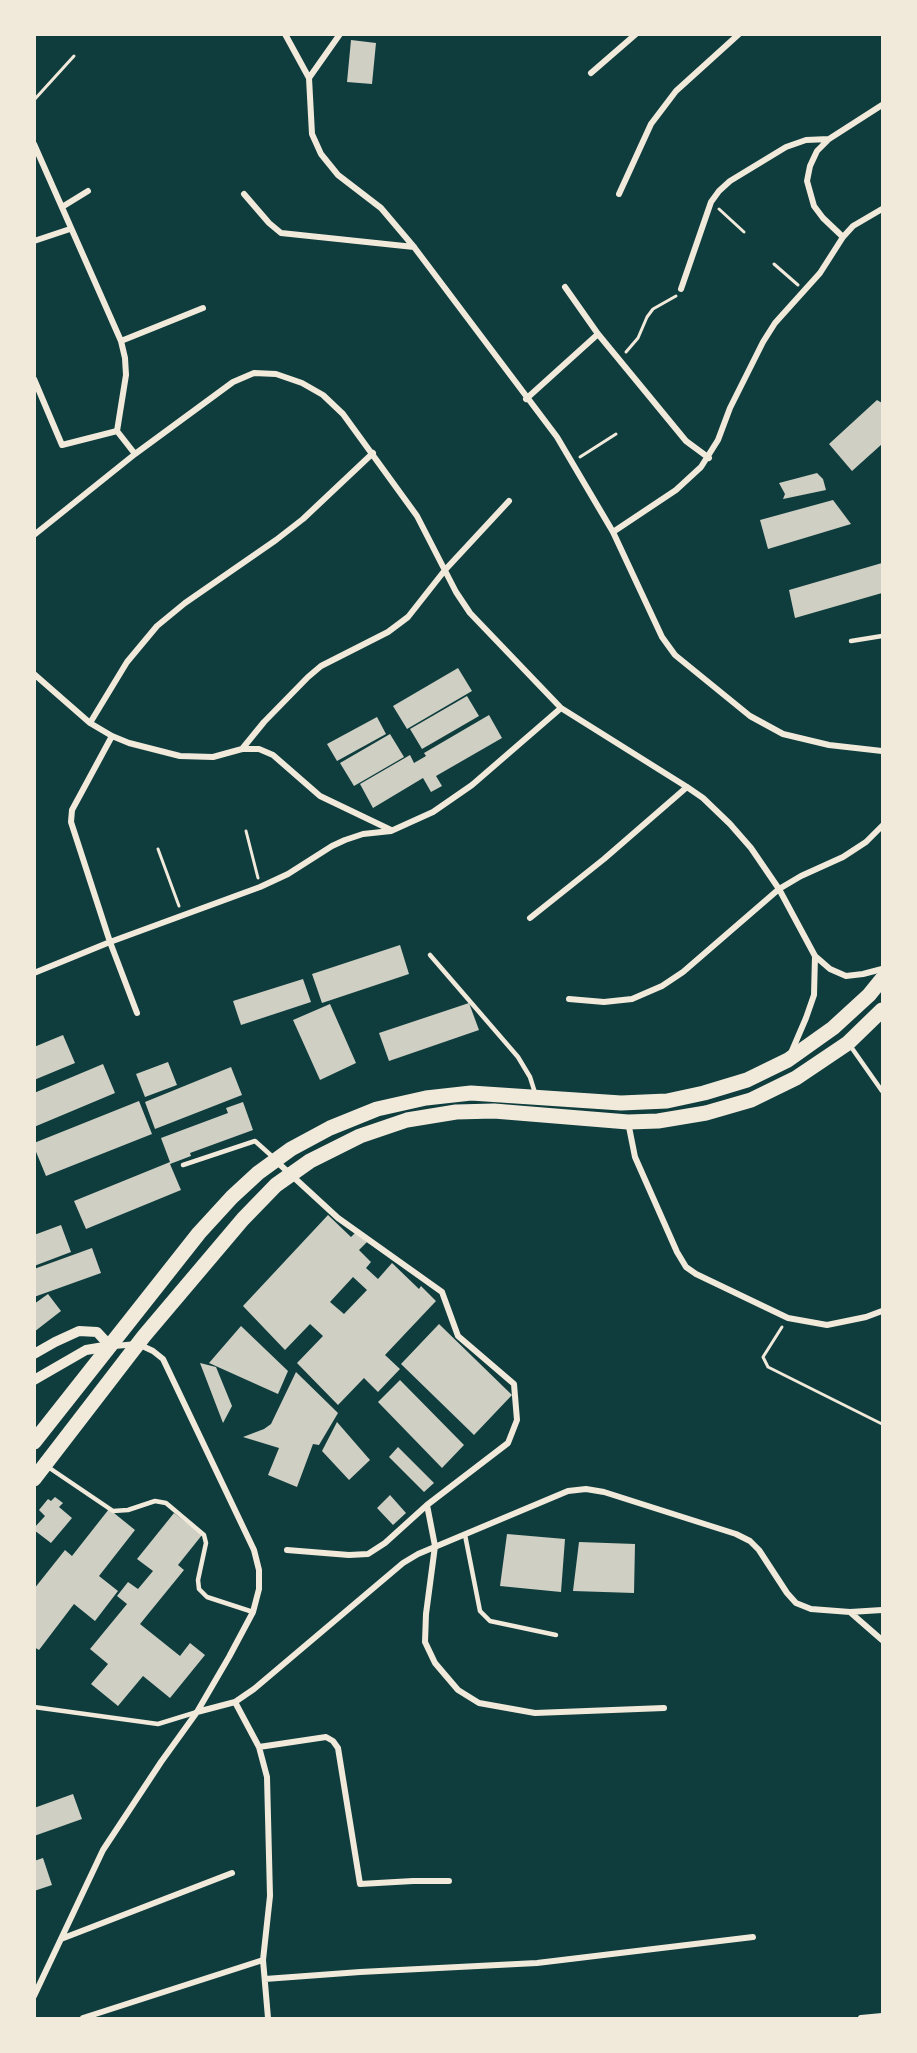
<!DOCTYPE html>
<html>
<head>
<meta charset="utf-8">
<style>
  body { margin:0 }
  #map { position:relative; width:917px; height:2053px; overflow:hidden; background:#0f3d3e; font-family:"Exo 2",sans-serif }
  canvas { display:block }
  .frame { position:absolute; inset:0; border:36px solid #f1e9da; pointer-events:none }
</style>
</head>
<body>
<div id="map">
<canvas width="917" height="2053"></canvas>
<div class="frame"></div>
</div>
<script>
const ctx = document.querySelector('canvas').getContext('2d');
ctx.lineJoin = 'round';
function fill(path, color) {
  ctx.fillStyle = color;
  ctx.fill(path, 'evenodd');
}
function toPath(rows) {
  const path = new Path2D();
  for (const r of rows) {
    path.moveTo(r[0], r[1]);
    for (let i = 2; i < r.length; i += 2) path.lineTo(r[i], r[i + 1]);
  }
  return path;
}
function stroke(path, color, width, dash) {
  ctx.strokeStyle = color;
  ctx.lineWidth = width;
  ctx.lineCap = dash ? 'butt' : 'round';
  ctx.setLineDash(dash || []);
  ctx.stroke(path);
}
fill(toPath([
  [351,40,376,43,372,84,347,82],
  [877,400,882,403,882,444,852,471,829,444],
  [817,473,823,479,826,490,783,499,785,494,779,483],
  [833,500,851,524,768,549,760,520],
  [882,563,882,593,795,618,789,590],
  [458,668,472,691,407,729,393,706],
  [467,696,479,716,422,749,410,729],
  [489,715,502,738,436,776,442,786,431,792,423,778,373,808,360,784,410,755,414,763,426,756,424,753],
  [377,717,386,734,337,761,327,744],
  [390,734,404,757,354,786,340,763],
  [400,945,409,974,322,1003,312,974],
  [303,979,311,1002,241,1025,233,1001],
  [469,1003,479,1030,389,1061,379,1033],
  [330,1004,356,1063,320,1080,293,1020],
  [63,1035,75,1063,34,1080,34,1047],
  [168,1062,177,1085,145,1097,136,1074],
  [103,1064,115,1093,34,1127,34,1093],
  [231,1067,242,1095,155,1129,145,1102],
  [139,1101,152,1134,46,1176,34,1147,34,1143],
  [243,1102,253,1130,190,1153,191,1156,170,1164,181,1190,86,1229,74,1201,170,1162,161,1138,228,1113,226,1108],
  [328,1215,351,1237,356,1232,367,1242,359,1250,371,1262,366,1268,378,1279,392,1263,419,1289,421,1286,436,1301,385,1355,400,1369,378,1392,364,1378,338,1405,297,1363,323,1336,310,1324,285,1350,243,1306],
  [353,1277,367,1290,344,1314,330,1302],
  [61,1225,71,1252,34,1266,34,1235],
  [92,1248,101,1273,34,1297,34,1269],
  [48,1294,61,1311,34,1332,34,1304],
  [439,1324,512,1395,474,1435,401,1364],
  [241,1326,288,1371,278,1394,209,1363],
  [200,1363,216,1367,232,1406,223,1423],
  [296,1372,338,1413,319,1445,313,1444,297,1487,268,1475,279,1448,243,1437,264,1429,271,1424],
  [400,1380,464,1445,442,1468,378,1402],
  [337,1422,370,1460,349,1480,322,1451],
  [398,1447,434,1483,424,1492,389,1457],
  [390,1495,406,1513,393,1525,377,1508],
  [55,1497,63,1503,59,1507,72,1518,51,1543,34,1530,34,1528,45,1516,39,1510,48,1499,51,1501],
  [109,1509,135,1530,99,1576,118,1591,95,1621,74,1604,39,1650,34,1647,34,1589,65,1550,72,1556],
  [174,1513,202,1535,178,1565,184,1570,140,1624,180,1656,190,1643,205,1655,170,1698,143,1676,118,1706,91,1684,108,1664,90,1649,127,1604,117,1596,128,1582,138,1589,153,1571,137,1559],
  [507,1534,565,1539,561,1592,500,1586],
  [579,1542,635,1544,634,1593,573,1591],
  [73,1794,82,1819,34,1836,34,1808],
  [43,1858,52,1885,34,1891,34,1861]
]), '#cfcfc3');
stroke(toPath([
  [34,100,74,56],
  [719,209,744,232],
  [774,264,798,285],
  [626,352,638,338,647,317,653,309,676,296],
  [580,457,616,434],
  [246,831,258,878],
  [158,849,179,906],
  [782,1327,763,1357,768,1367,882,1424]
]), '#f1e9da', 3);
stroke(toPath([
  [851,641,882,636],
  [430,955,518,1057,530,1077,536,1096],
  [849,1044,882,1091],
  [183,1165,255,1141,275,1159],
  [48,1467,113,1511,128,1510,155,1501,166,1503,204,1535,206,1543,198,1580,199,1589,207,1597,253,1612],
  [465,1535,480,1611,490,1621,556,1635],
  [34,1707,158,1724,197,1712]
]), '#f1e9da', 4.5);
stroke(toPath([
  [285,34,309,78],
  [340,34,309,78,312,134,321,154,338,175,381,208,414,247,557,437,613,532,662,637,675,655,750,716,783,734,829,745,882,751],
  [591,73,636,34],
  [34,144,121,341,125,358,126,375,117,431],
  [244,194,269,223,281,233,414,247],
  [619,194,651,124,676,91,739,34],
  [62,207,88,191],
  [843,237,823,218,814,206,807,181,810,166,817,151,829,139,882,105],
  [34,241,70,229],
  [565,287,598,334,686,441,709,458],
  [681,289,711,202,719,191,730,181,786,147,806,140,829,139],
  [121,341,203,308],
  [34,379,62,445,117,431],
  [526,399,598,334],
  [117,431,135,454],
  [613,532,676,490,701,467,718,440,730,408,763,342,775,323,820,273,843,237,853,226,882,209],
  [34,535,135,454,233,382,254,373,276,374,302,383,323,395,343,414,417,516,456,592,470,613,561,708,687,787,703,798,730,824,751,848,779,889,815,956,830,969,846,976,863,974,882,969],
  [34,674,90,723,112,736,129,743,180,756,213,757,242,749,259,749,273,755,320,796,391,830],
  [90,723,127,662,157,626,185,603,276,540,303,519,373,453],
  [112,736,72,810,71,822,110,942,137,1013],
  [242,749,264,722,308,677,321,666,388,632,408,617,445,570,509,501],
  [530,918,604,859,687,787],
  [34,973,110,942,260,887,288,874,332,846,345,840,363,834,391,831,433,812,472,785,561,708],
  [569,999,604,1002,632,999,662,986,683,972,779,889,801,876,843,857,866,842,882,826],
  [791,1053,806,1018,814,995,815,956],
  [628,1122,635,1157,677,1252,686,1267,696,1274,788,1318,827,1325,866,1317,882,1311],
  [276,1161,338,1218,442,1292,458,1336,514,1384,517,1420,508,1443,427,1505,385,1543,368,1554,349,1555,287,1550],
  [427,1505,435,1546,426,1614,425,1642,435,1663,458,1690,479,1703,535,1713,664,1708],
  [851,1613,882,1640],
  [235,1702,259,1747,267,1777,270,1896,263,1960,268,2018],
  [197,1712,235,1702,254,1689,403,1563,418,1554,568,1491,586,1489,604,1492,736,1534,750,1541,759,1550,787,1593,796,1603,811,1609,850,1612,882,1610],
  [259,1747,326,1737,333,1741,338,1748,360,1884,413,1881,449,1881],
  [61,1939,232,1873],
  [265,1979,360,1972,537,1963,753,1937],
  [34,1996,103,1850,161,1762,197,1712,229,1657,253,1612,259,1589,259,1570,254,1550,163,1359,153,1351,138,1344,114,1346],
  [83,2018,263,1960],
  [861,2018,882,2016]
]), '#f1e9da', 6);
stroke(toPath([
  [34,1354,55,1342,79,1331,97,1332,110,1346],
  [34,1380,86,1350,110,1346]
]), '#f1e9da', 10);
stroke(toPath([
  [34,1442,199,1233,232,1197,258,1173,291,1149,330,1128,377,1109,426,1098,471,1093,621,1103,667,1101,704,1093,747,1080,788,1060,833,1028,869,995,882,979],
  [34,1479,144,1336,243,1219,276,1185,310,1161,360,1136,407,1120,456,1112,494,1111,628,1122,658,1121,706,1113,751,1100,796,1078,848,1043,882,1010]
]), '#f1e9da', 15);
</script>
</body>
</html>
